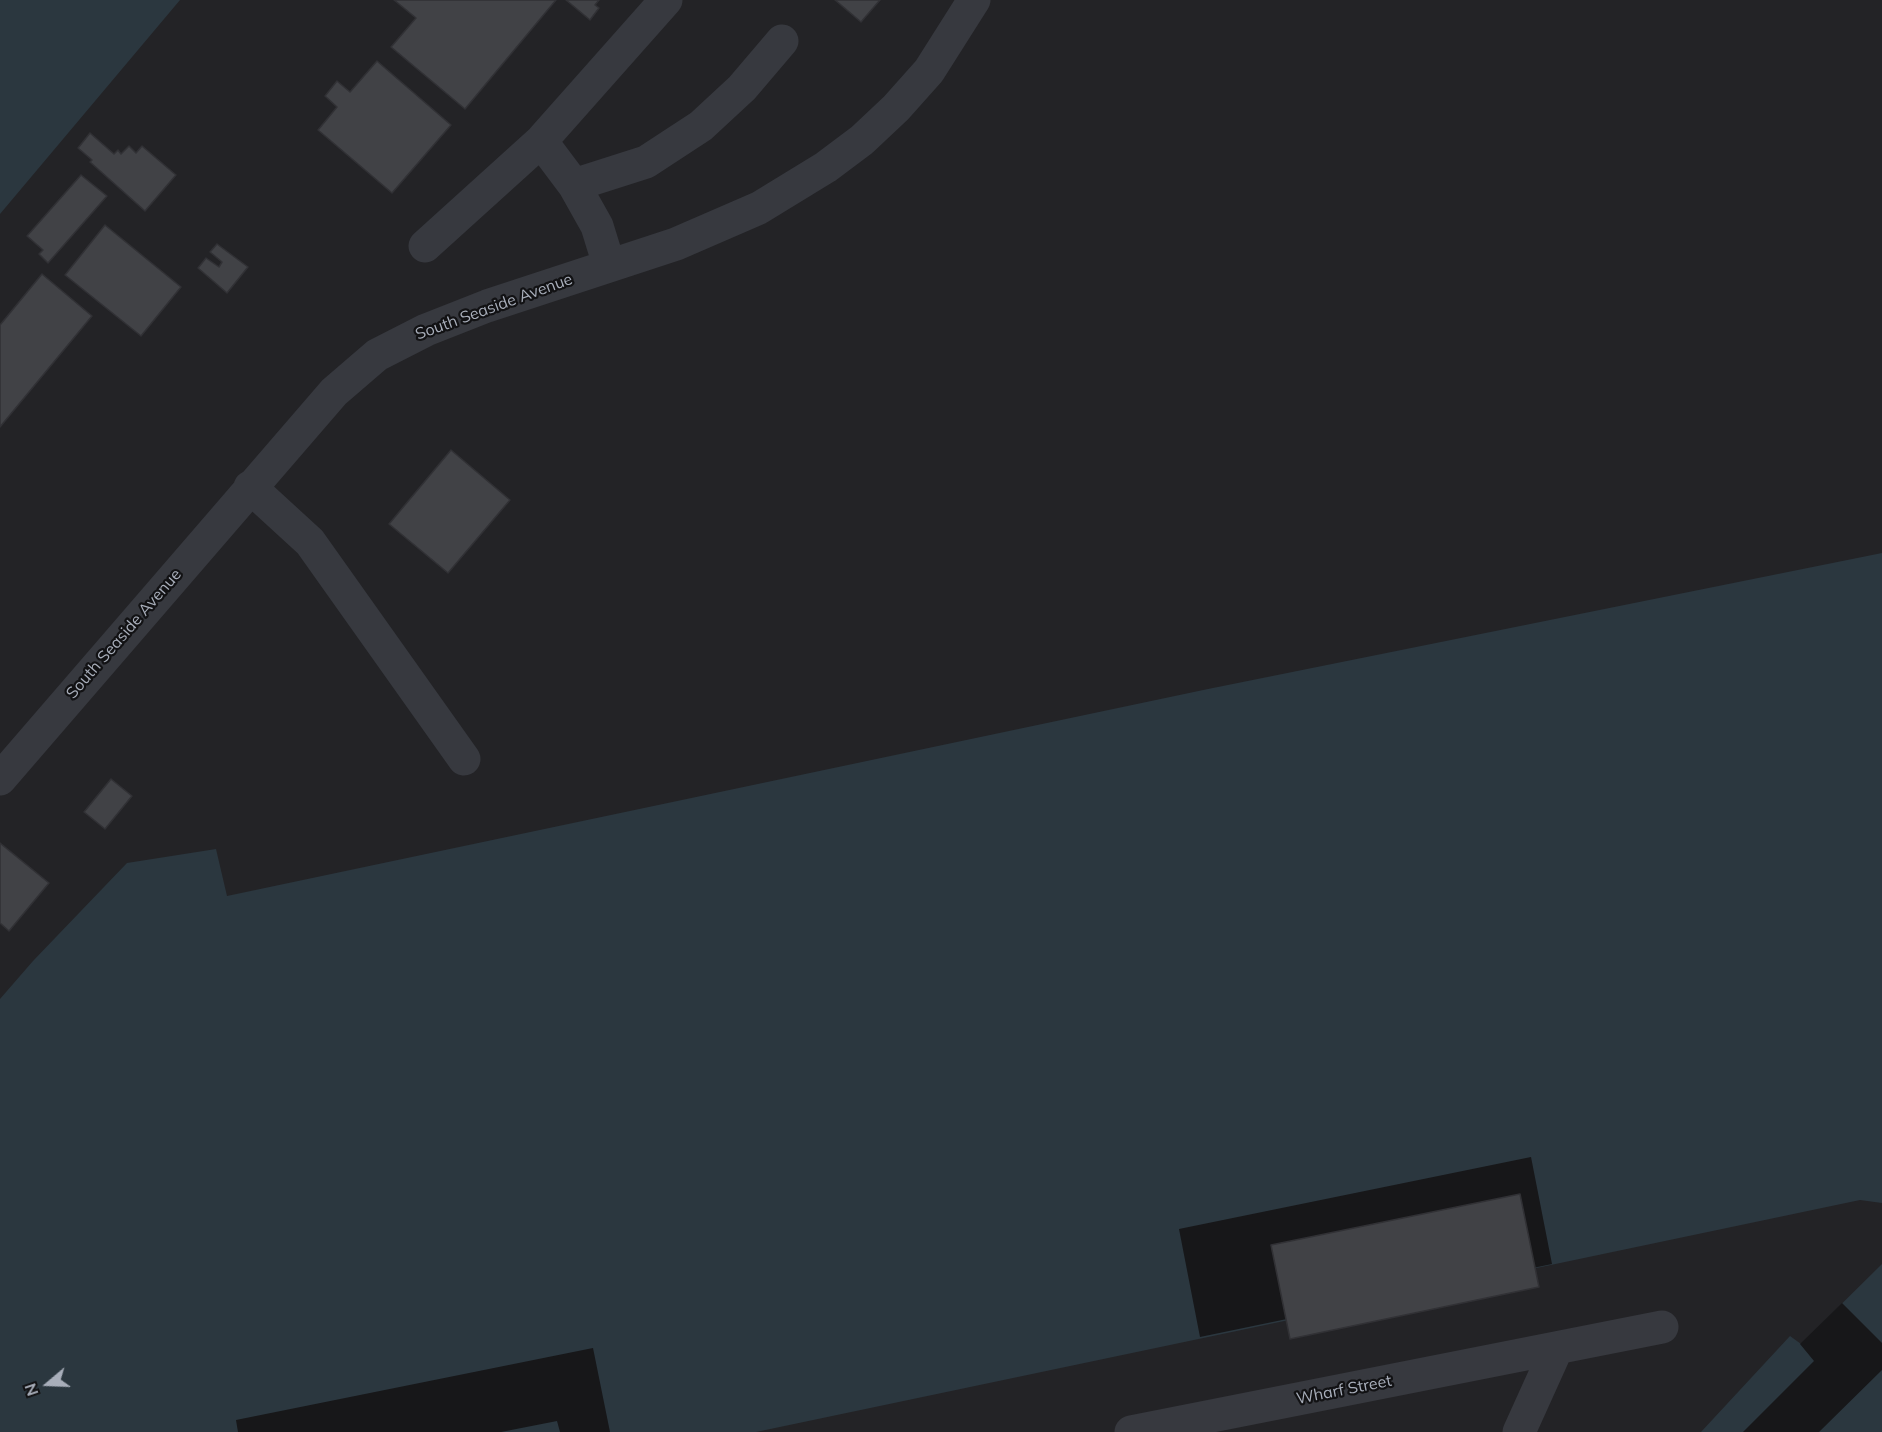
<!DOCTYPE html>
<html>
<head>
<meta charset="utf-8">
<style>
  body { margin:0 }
  #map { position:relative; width:1882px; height:1432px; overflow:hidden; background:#171719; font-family:Mulish,sans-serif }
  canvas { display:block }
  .north { position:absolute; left:18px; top:1354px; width:60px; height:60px; -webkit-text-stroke:4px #121214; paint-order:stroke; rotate:251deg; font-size:16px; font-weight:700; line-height:24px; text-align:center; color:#a8aeba }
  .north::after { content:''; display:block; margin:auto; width:21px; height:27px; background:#a8aeba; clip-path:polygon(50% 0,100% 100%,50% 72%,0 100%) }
</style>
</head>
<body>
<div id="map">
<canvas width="1882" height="1432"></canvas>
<div class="north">N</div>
</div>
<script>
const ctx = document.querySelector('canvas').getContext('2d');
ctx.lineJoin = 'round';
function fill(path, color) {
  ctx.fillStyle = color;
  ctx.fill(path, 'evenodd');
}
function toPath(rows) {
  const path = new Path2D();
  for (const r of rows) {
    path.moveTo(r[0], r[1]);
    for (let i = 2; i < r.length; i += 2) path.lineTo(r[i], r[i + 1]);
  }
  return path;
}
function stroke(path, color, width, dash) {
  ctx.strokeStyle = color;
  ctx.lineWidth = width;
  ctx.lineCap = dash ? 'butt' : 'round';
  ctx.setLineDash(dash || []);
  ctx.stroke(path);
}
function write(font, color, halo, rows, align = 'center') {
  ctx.font = font + ' Mulish,sans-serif';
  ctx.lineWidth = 4.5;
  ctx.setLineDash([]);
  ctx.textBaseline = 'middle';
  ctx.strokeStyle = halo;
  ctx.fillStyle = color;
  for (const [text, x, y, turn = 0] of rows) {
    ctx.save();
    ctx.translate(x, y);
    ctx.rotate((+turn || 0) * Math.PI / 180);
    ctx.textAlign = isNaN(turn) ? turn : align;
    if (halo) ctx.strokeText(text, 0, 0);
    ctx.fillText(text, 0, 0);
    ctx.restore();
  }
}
fill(toPath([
  [0,0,1882,0,1882,1432,0,1432]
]), '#232326');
fill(toPath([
  [0,0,180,0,0,214],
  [1882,553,1882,1203,1860,1200,756,1432,0,1432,0,999,33,961,127,863,216,849,227,896,1208,689],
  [1882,1264,1882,1432,1701,1432,1790,1336,1801,1344]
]), '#2b373f');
fill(toPath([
  [1531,1157,1552,1264,1200,1337,1179,1229],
  [1842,1303,1882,1343,1882,1370,1819,1432,1743,1432,1814,1361,1800,1344],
  [593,1348,610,1432,560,1432,557,1421,501,1432,238,1432,236,1420]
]), '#171719');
const building = toPath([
  [394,0,556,0,465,109,391,47,416,18,394,0],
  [566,0,599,0,595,5,599,8,590,20,566,0],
  [835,0,880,0,861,22,835,0],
  [377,61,451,125,392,193,318,130,337,107,325,96,337,81,350,92,377,61],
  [90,133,114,154,118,150,121,154,129,146,136,153,142,146,176,175,145,211,90,162,92,160,78,148,90,133],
  [81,175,107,196,48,263,39,254,43,250,27,236,81,175],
  [105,225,181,287,141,336,65,275,105,225],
  [217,244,248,267,227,293,198,268,206,258,219,267,222,262,210,252,217,244],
  [42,274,92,316,0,427,0,325,42,274],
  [451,450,510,500,448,573,389,524,451,450],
  [111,779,132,796,105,829,84,812,111,779],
  [0,843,49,883,9,931,0,923,0,843],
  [1520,1194,1539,1287,1290,1339,1271,1245,1520,1194]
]);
fill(building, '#414246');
stroke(building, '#313135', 1.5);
stroke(toPath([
  [574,185,646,162,701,126,742,88,782,41],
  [425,246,541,141],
  [609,265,597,226,574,185,541,141,666,0],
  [250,487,310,542,464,759],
  [0,779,334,392,377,355,426,330,487,306,676,244,759,208,826,167,862,140,896,108,929,71,974,0],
  [1131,1432,1662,1327],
  [1519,1432,1557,1348]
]), '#37393f', 33);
write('16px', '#a8aeba', '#121214', [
  ["South Seaside Avenue",494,307,-20],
  ["South Seaside Avenue",124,634,-49],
  ["Wharf Street",1344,1390,-11]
]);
</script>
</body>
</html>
